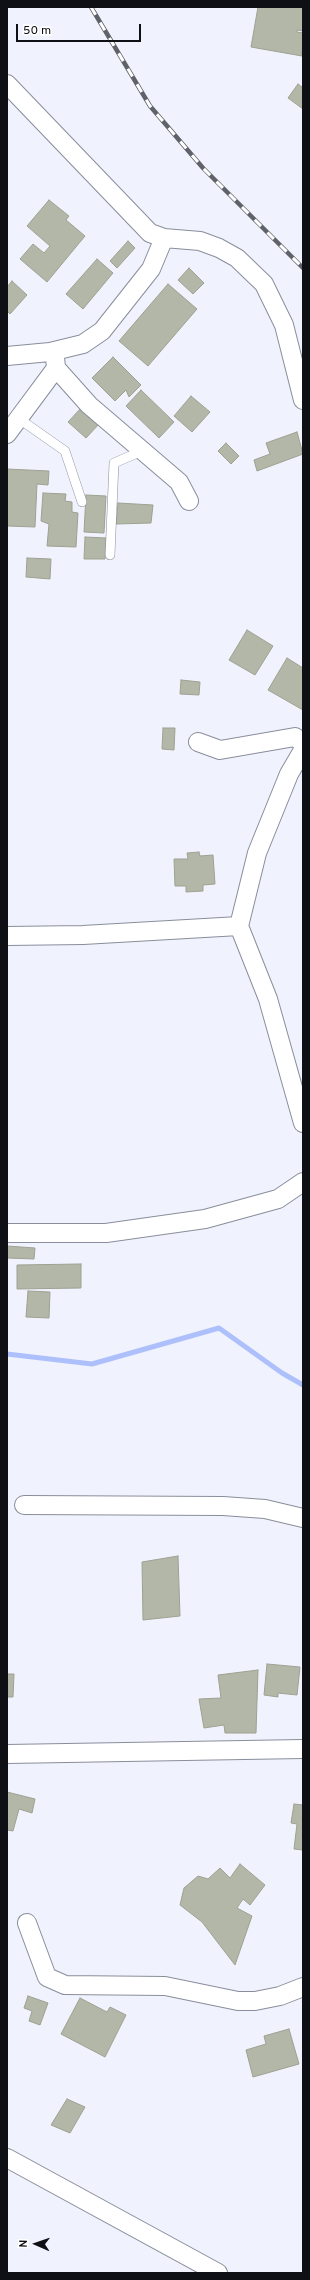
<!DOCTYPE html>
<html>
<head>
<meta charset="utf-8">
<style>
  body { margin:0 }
  #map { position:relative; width:310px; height:2280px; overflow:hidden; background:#f0f3fd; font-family:Overpass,sans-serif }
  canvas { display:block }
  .frame { position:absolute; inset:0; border:8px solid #0e1015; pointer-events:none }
  .north { position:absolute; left:16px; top:2224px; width:40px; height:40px; -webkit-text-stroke:3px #fff; paint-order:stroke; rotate:272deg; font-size:11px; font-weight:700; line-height:16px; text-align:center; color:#0e1015 }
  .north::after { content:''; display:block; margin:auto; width:14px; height:18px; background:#0e1015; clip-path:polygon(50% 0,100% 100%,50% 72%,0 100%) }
  .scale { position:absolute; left:16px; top:24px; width:125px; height:18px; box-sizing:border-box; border:2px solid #0e1015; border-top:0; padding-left:5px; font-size:12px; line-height:14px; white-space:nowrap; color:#0e1015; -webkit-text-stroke:3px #fff; paint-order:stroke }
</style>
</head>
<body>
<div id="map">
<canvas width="310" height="2280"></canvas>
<div class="frame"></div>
<div class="north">N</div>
<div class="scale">50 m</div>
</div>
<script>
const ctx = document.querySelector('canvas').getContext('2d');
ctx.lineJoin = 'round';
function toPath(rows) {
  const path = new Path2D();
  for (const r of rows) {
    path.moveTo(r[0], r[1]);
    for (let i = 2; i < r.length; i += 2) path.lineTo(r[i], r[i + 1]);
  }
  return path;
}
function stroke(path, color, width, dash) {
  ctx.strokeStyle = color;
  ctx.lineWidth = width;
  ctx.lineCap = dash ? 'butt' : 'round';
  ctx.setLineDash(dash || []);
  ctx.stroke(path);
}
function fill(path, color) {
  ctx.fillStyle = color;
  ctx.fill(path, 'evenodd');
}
stroke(toPath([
  [7,1354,92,1364,219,1328,282,1373,303,1385]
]), '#aec0fb', 5);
const building = toPath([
  [258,7,303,7,303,31,297,30,297,32,303,33,302,56,251,47,258,7],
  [298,84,303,88,303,109,288,98,298,84],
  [49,200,69,216,66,220,85,236,47,282,20,259,33,244,44,253,50,246,27,226,49,200],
  [128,241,135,248,117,268,110,261,128,241],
  [97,259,113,273,83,309,66,294,97,259],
  [189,268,204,283,193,294,178,280,189,268],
  [12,281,27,295,10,314,7,311,7,287,12,281],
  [168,284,197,309,148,366,119,341,168,284],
  [113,357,141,385,129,397,126,390,115,401,92,378,113,357],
  [141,390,174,422,159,438,126,406,141,390],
  [191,396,210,412,192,432,174,416,191,396],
  [82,407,100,423,86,438,68,422,82,407],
  [297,432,303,454,257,471,254,460,270,454,266,443,297,432],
  [226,443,239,456,231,464,218,451,226,443],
  [7,469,49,471,48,485,37,484,35,527,7,526,7,469],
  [43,493,66,494,65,501,72,502,72,512,78,513,76,547,47,546,49,524,41,521,43,493],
  [86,495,106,496,104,533,84,532,86,495],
  [118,503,153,505,151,523,116,524,118,503],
  [85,537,106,538,105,559,84,559,85,537],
  [27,558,51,559,50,579,26,577,27,558],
  [247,630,273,646,255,675,229,660,247,630],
  [287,658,303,668,303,710,268,690,287,658],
  [181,680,200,682,199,695,180,694,181,680],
  [163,728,175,728,174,750,162,749,163,728],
  [199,852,200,856,213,855,215,884,203,885,203,891,186,892,186,886,175,886,174,859,188,859,187,853,199,852],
  [7,1246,35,1248,34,1259,7,1258,7,1246],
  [81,1264,81,1288,17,1289,17,1265,81,1264],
  [28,1291,50,1292,49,1318,26,1317,28,1291],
  [178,1556,180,1616,143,1620,142,1562,178,1556],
  [267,1664,300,1667,297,1695,278,1693,278,1697,264,1695,267,1664],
  [258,1670,256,1733,225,1733,224,1725,204,1728,199,1699,221,1698,218,1675,258,1670],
  [7,1674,14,1674,13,1697,7,1697,7,1674],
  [7,1792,35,1799,32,1813,19,1809,13,1831,7,1830,7,1792],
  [294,1804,303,1805,303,1850,294,1849,297,1824,291,1823,294,1804],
  [240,1864,265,1885,250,1905,243,1899,237,1908,252,1916,235,1965,202,1922,180,1905,184,1888,198,1876,208,1879,220,1868,230,1878,240,1864],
  [28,1996,48,2003,40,2025,29,2021,32,2011,24,2008,28,1996],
  [80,1998,107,2012,110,2007,126,2015,105,2057,61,2034,80,1998],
  [289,2029,299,2064,253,2077,246,2050,266,2044,264,2036,289,2029],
  [67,2099,85,2107,70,2133,51,2125,67,2099]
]);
fill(building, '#b3b7a8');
stroke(building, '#9da192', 1);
const lane = toPath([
  [18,418,65,451,82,502],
  [110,555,114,463,142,451]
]);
const street = toPath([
  [7,84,150,233,164,238,200,241,219,248,237,258,264,284,284,325,303,400],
  [7,356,50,352,83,344,102,331,151,269,164,238],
  [56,368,89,405,179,482,189,501],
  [7,434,56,368,55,357],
  [198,742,220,750,295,737,303,743],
  [303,750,289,774,257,853,239,926,268,999,303,1123],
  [7,936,83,935,239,926],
  [7,1233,106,1233,205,1219,278,1199,303,1182],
  [24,1505,223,1506,265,1509,303,1518],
  [7,1754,303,1749],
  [27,1923,47,1977,65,1985,165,1986,238,2001,255,2001,280,1996,303,1987],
  [7,2158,218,2273]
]);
stroke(lane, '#898e9c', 10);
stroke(street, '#898e9c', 20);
stroke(lane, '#fff', 9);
stroke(street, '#fff', 18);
const rail = toPath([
  [91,7,150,106,203,168,303,268]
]);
stroke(rail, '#5f6269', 4.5);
stroke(rail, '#fff', 3, [9]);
</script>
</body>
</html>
